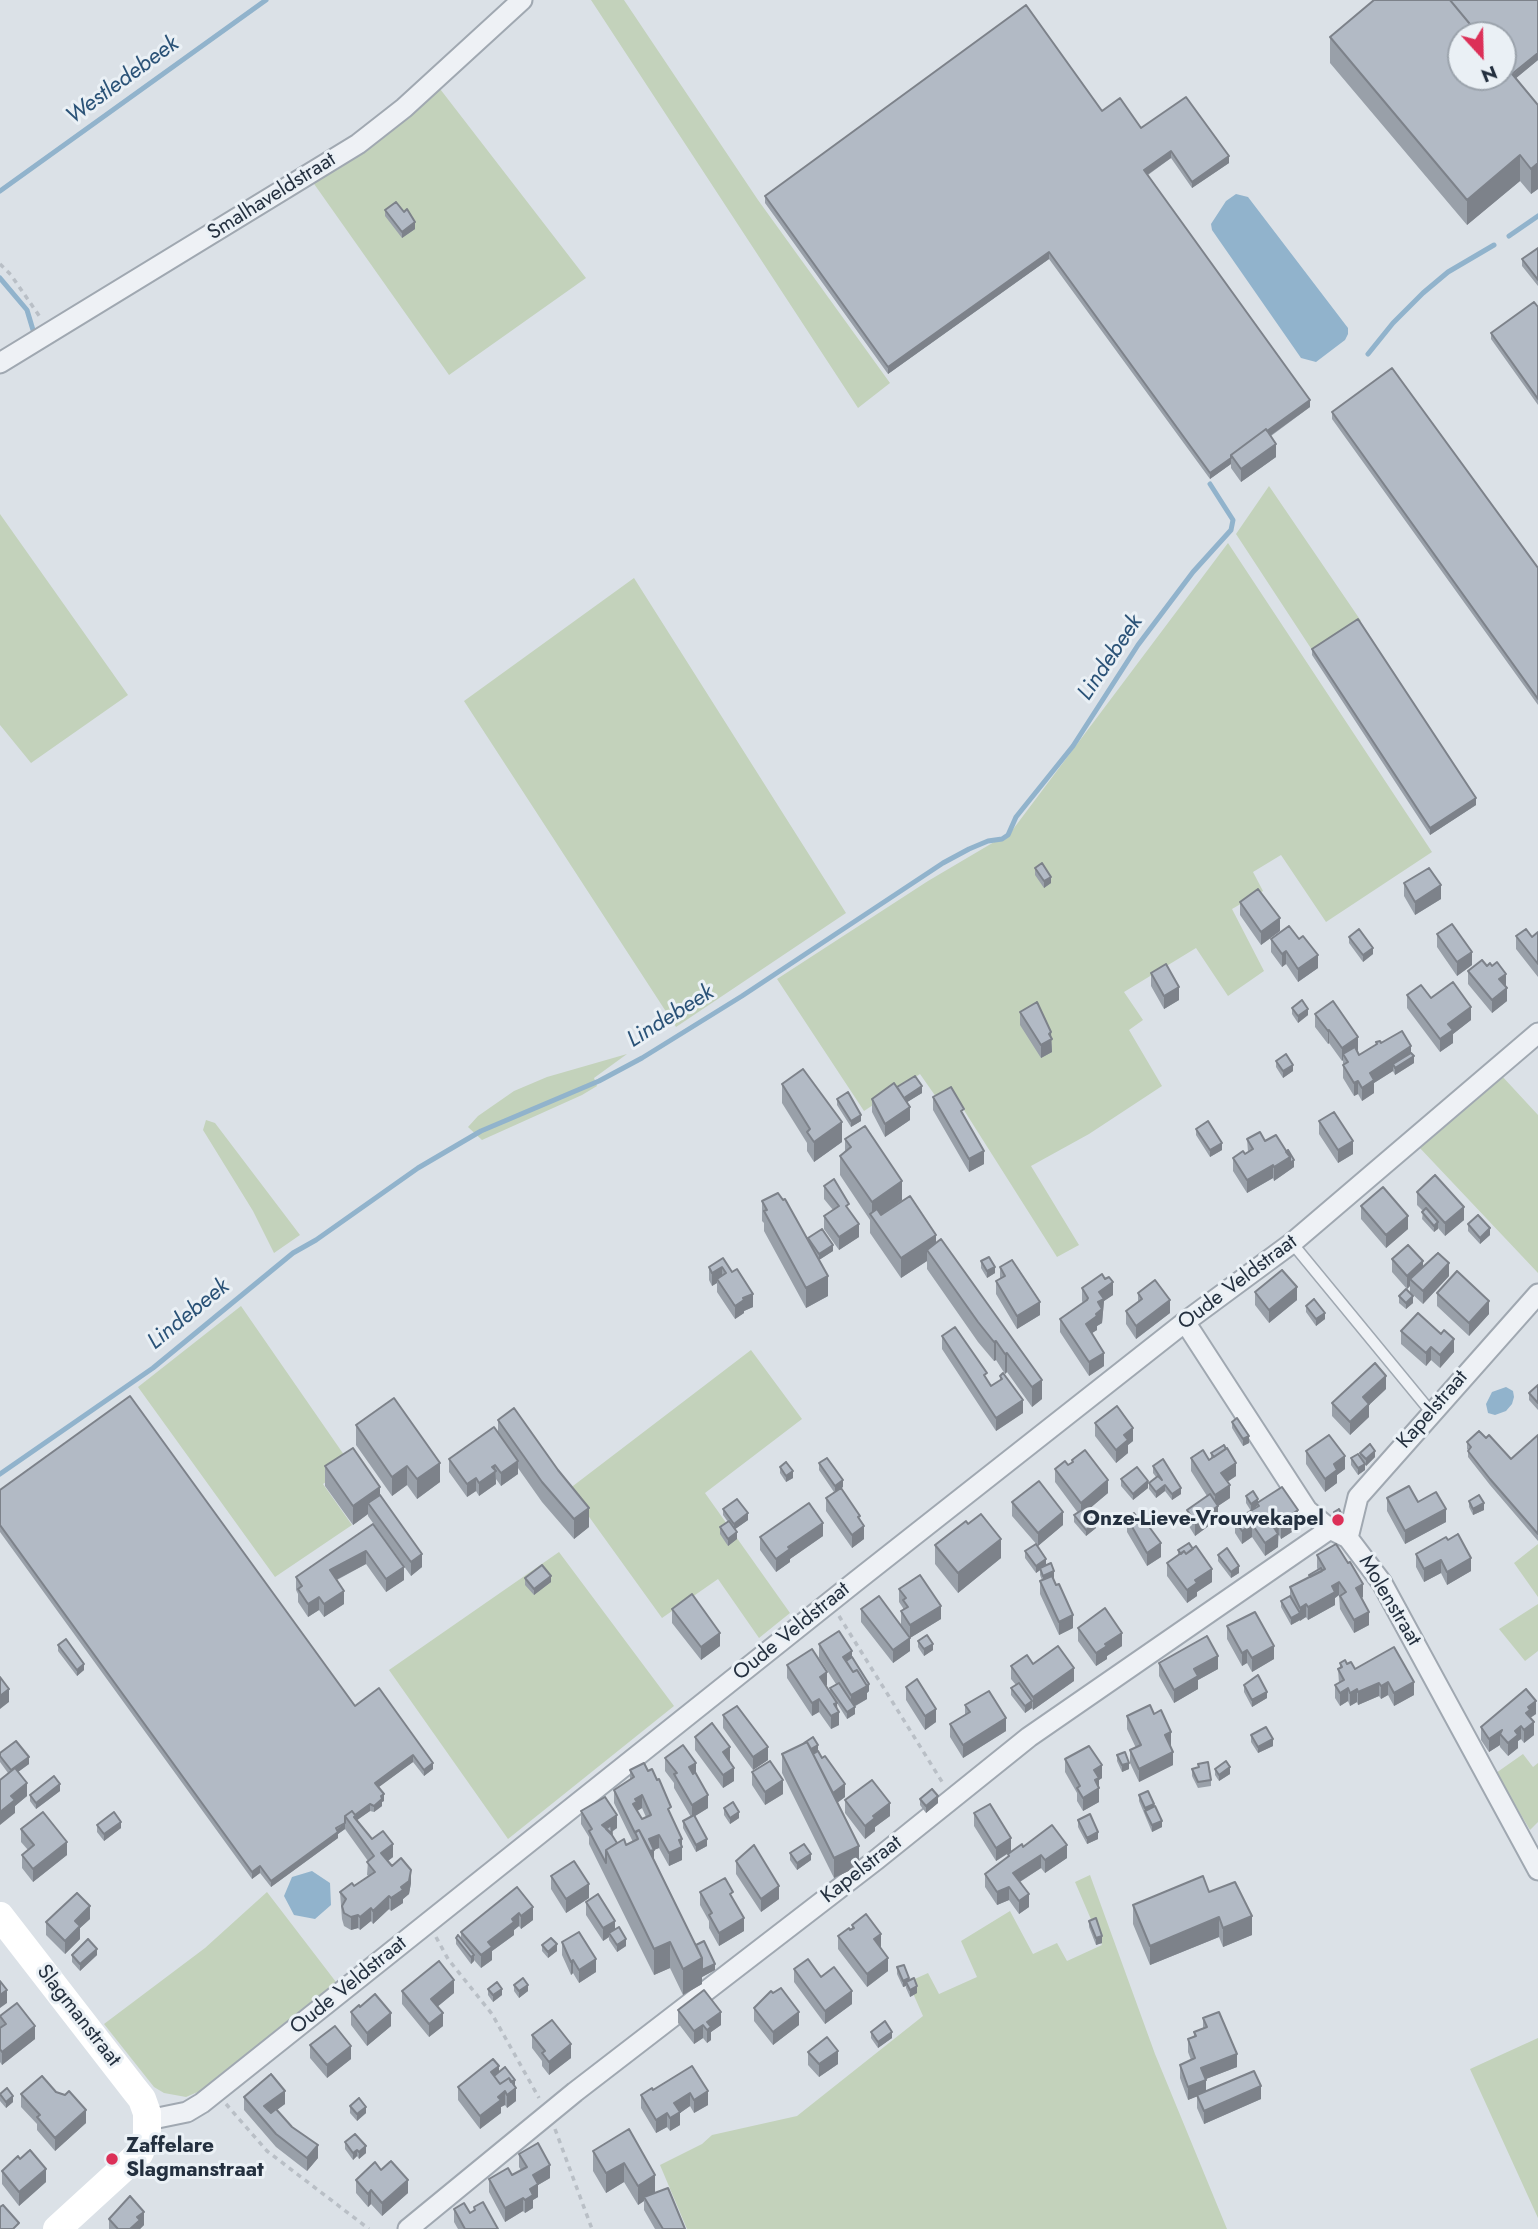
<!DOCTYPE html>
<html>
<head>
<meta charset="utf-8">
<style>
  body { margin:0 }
  #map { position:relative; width:1538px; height:2229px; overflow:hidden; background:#dbe1e7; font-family:Jost,sans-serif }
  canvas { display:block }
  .north { position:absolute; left:1447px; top:21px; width:70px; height:70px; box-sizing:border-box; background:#eaf0f5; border:2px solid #9ba3ac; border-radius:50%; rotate:158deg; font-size:19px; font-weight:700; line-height:28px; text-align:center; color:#24303f }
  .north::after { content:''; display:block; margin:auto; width:24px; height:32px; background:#dc3058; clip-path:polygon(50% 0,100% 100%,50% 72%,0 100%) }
</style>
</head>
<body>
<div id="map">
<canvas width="1538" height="2229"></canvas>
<div class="north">N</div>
</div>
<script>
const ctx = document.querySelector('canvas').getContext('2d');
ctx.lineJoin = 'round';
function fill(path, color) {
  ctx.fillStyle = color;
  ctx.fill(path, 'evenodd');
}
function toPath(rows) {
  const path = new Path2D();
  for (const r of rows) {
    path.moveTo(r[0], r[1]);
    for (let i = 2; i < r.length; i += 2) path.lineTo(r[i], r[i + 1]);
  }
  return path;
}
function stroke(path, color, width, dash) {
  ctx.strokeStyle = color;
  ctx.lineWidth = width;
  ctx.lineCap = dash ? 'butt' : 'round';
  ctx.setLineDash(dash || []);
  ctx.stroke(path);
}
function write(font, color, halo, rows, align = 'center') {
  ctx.font = font + ' Jost,sans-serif';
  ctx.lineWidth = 6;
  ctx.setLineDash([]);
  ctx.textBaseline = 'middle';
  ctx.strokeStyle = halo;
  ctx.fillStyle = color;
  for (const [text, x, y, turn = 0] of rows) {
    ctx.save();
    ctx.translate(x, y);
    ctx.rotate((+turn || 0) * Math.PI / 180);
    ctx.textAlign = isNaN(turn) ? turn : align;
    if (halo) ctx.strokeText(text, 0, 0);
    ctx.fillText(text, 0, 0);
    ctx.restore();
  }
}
fill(toPath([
  [591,0,624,0,758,200,890,383,858,408],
  [437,85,586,278,449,375,312,181],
  [1269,486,1361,621,1314,653,1236,534],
  [0,514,128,695,31,763,0,725],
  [1228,543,1432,852,1326,922,1281,855,1253,872,1263,891,1232,909,1264,971,1228,996,1196,948,1124,992,1143,1020,1129,1030,1162,1086,1089,1134,1031,1166,1079,1245,1057,1257,955,1096,941,1104,920,1074,864,1111,777,979,928,881,1011,832],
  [634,578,846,913,676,1027,464,701],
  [627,1054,594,1078,597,1086,582,1095,482,1140,468,1127,478,1116,514,1091,547,1077],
  [1501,1075,1538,1115,1538,1273,1418,1146],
  [206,1120,215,1123,300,1235,274,1253,253,1211,203,1130],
  [241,1306,351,1465,323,1484,352,1525,275,1577,138,1387],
  [751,1350,802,1419,705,1493,790,1613,759,1638,718,1579,662,1618,569,1489],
  [1538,1544,1538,1597,1514,1563],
  [559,1552,674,1706,508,1839,389,1670],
  [1538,1604,1538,1651,1525,1661,1499,1629],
  [1523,1754,1533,1767,1538,1763,1538,1822,1530,1830,1496,1773],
  [1090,1875,1155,2054,1227,2229,687,2229,660,2165,702,2144,712,2135,797,2116,923,2016,908,1982,928,1973,939,1994,977,1977,961,1941,1010,1911,1033,1954,1057,1943,1067,1961,1102,1945,1075,1882],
  [267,1892,336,1982,207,2088,186,2097,164,2093,154,2087,104,2024,205,1948],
  [1538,2038,1538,2218,1470,2069]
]), '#c3d2bb');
fill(toPath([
  [1236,194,1248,197,1348,328,1348,334,1345,340,1316,362,1301,358,1212,230,1211,224,1226,201],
  [1506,1387,1513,1391,1514,1397,1512,1404,1506,1411,1495,1415,1488,1413,1486,1404,1492,1392],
  [312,1871,330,1883,331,1905,315,1919,294,1915,284,1896,292,1877]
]), '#91b3cc');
stroke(toPath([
  [0,191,266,0],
  [1509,236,1538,216],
  [0,278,27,310,33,330],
  [1368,354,1393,323,1423,293,1448,272,1494,245],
  [0,1474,153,1368,293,1253,316,1240,418,1168,481,1131,599,1081,642,1058,742,996,943,863,969,849,988,841,1002,839,1008,835,1016,817,1073,746,1138,645,1193,572,1231,530,1233,520,1210,484]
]), '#91b3cc', 5);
const lane = toPath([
  [1292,1243,1431,1412]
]);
const street = toPath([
  [0,363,358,144,404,108,522,0],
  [1185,1322,1307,1510,1330,1529,1348,1538,1382,1583,1538,1870],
  [1348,1538,1358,1497,1538,1294],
  [148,2120,187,2112,202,2103,855,1582,1185,1322,1292,1243,1538,1033],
  [408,2229,575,2092,876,1860,1029,1737,1330,1529]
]);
stroke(lane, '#a0a8b1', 13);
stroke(street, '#a0a8b1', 23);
stroke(toPath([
  [0,264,11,275,40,317],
  [839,1616,944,1785],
  [436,1937,448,1959,492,2014,539,2098],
  [226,2104,267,2151,369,2229],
  [555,2129,592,2229]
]), '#b9bfc6', 3.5, [5, 5]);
stroke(lane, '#eef1f5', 10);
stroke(street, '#eef1f5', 19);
stroke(toPath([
  [0,1916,134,2089,142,2099,147,2113,147,2136,139,2154,57,2229]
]), '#fff', 28);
fill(toPath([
  [1538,0,1538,60,1516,78,1538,105,1538,189,1531,194,1520,181,1467,225,1330,63,1330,37],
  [1102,111,1229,163,1192,188,1171,158,1148,175,1310,407,1271,436,1276,457,1241,482,1231,468,1231,464,1210,479,1049,259,888,374,765,203,765,196],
  [385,210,404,212,415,229,402,238,385,216],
  [1538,248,1538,286,1522,266,1522,259],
  [1538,307,1538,405,1491,339,1491,333],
  [1332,412,1538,568,1538,705,1332,419],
  [1312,649,1476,805,1430,835,1312,655],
  [1035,868,1051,883,1044,888,1035,875],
  [1404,883,1441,899,1415,915,1404,896],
  [1240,902,1280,931,1261,945,1240,915],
  [1538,932,1538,977,1516,949,1516,936,1532,937],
  [1437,934,1472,965,1457,976,1437,947],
  [1349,937,1373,954,1363,962,1349,943],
  [1271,939,1318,968,1298,982,1286,964,1282,967,1271,952],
  [1487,966,1506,987,1507,1001,1492,1013,1468,984,1468,971],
  [1151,973,1179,1000,1164,1009,1151,986],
  [1407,995,1431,998,1471,1020,1453,1034,1453,1043,1440,1052,1407,1008],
  [1292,1008,1308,1015,1298,1023,1292,1014],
  [1020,1012,1051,1038,1052,1052,1041,1058,1020,1025],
  [1315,1014,1358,1050,1357,1051,1359,1055,1376,1045,1376,1042,1411,1053,1414,1063,1395,1075,1393,1071,1374,1083,1374,1093,1362,1101,1358,1094,1354,1096,1343,1078,1343,1060,1342,1061,1329,1043,1328,1044,1315,1027],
  [1276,1061,1293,1071,1283,1078,1276,1067],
  [782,1084,842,1142,814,1162,807,1151,807,1143,782,1103],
  [897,1087,922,1093,907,1102,910,1120,885,1137,872,1112,872,1099],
  [933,1097,984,1164,969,1172,933,1110],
  [837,1099,861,1121,851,1127,837,1105],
  [1319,1121,1353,1154,1338,1163,1319,1134],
  [1196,1129,1222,1150,1210,1157,1196,1135],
  [845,1139,902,1200,936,1243,1042,1399,1032,1407,1007,1372,1005,1374,996,1360,994,1361,978,1342,927,1269,927,1261,901,1278,870,1233,870,1220,840,1175,840,1156,845,1151],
  [1247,1139,1265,1141,1294,1167,1274,1181,1273,1178,1247,1193,1233,1171,1233,1158,1248,1152],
  [824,1186,849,1210,859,1237,839,1250,824,1229,824,1216,833,1210,824,1199],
  [1417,1192,1464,1220,1445,1236,1438,1228,1434,1232,1422,1219,1423,1211,1417,1205],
  [762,1201,808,1239,833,1251,819,1260,828,1296,806,1308,764,1231,764,1223,762,1221],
  [1361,1206,1408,1229,1386,1248,1361,1219],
  [1468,1224,1490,1235,1480,1244,1468,1231],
  [723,1258,753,1307,744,1311,744,1313,735,1319,717,1292,717,1283,712,1286,709,1280,709,1267],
  [1392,1259,1423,1267,1449,1276,1423,1304,1410,1292,1410,1286,1407,1289,1392,1272],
  [981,1261,995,1273,987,1278,981,1268],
  [1000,1267,1040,1315,1017,1329,996,1294,996,1281,1000,1279],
  [1082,1288,1113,1295,1104,1301,1102,1323,1097,1326,1097,1330,1091,1333,1104,1366,1089,1376,1060,1332,1060,1319,1083,1303,1082,1301],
  [1255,1292,1297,1300,1269,1323,1255,1305],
  [1138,1293,1170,1313,1136,1339,1126,1324,1126,1311,1138,1303],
  [1437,1293,1489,1314,1469,1336,1437,1306],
  [1399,1296,1413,1303,1406,1309,1399,1303],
  [1306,1306,1325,1319,1316,1326,1306,1312],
  [1401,1331,1441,1334,1454,1352,1440,1368,1431,1360,1426,1366,1401,1344],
  [942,1336,987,1380,991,1386,1000,1380,1000,1376,1023,1413,996,1431,942,1349],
  [1538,1385,1538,1410,1529,1400,1529,1393],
  [1386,1389,1369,1405,1369,1417,1350,1435,1332,1416,1332,1403],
  [498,1420,589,1527,574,1539,542,1502,518,1468,518,1474,501,1486,496,1479,496,1484,479,1496,476,1491,467,1497,449,1472,449,1459,498,1431],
  [1232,1422,1249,1443,1243,1446,1232,1428],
  [1095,1423,1133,1441,1128,1445,1128,1453,1116,1463,1095,1436],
  [356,1425,440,1482,417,1499,407,1485,392,1496,356,1445],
  [1538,1435,1538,1541,1490,1485,1468,1457,1468,1450,1467,1449,1467,1442,1486,1438,1511,1459],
  [1306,1451,1345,1469,1337,1475,1337,1483,1325,1492,1306,1464],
  [1211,1453,1236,1476,1227,1482,1230,1498,1218,1506,1218,1519,1195,1536,1187,1523,1187,1510,1207,1496,1191,1471,1191,1458,1209,1460,1211,1459],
  [1360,1453,1375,1457,1366,1466,1365,1465,1365,1470,1358,1475,1351,1465,1351,1458,1360,1457],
  [1072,1460,1108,1493,1087,1510,1096,1528,1086,1536,1074,1522,1074,1515,1078,1513,1055,1482,1055,1469,1068,1465,1072,1463],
  [819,1463,843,1487,841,1488,860,1520,864,1539,852,1548,826,1511,826,1498,834,1492,819,1470],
  [325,1466,380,1495,422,1567,411,1576,368,1516,368,1514,353,1525,325,1486],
  [1153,1466,1181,1494,1172,1500,1165,1491,1156,1498,1149,1489,1149,1483,1156,1477,1153,1473],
  [780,1467,793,1478,786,1482,780,1473],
  [1121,1479,1148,1488,1133,1500,1121,1486],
  [0,1490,355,1706,433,1769,424,1776,413,1762,378,1787,384,1801,382,1802,382,1806,374,1812,370,1811,356,1820,372,1839,393,1857,388,1861,411,1883,409,1894,403,1899,403,1903,391,1911,389,1909,373,1924,371,1921,360,1930,358,1928,351,1930,344,1926,342,1919,340,1892,354,1886,369,1876,367,1875,368,1861,345,1829,338,1834,338,1838,271,1887,260,1873,252,1879,0,1532],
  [1246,1496,1258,1503,1298,1516,1301,1526,1281,1539,1279,1535,1278,1536,1278,1547,1265,1556,1252,1537,1242,1544,1235,1533,1235,1520,1257,1507,1257,1506,1251,1511,1246,1503],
  [1387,1498,1418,1502,1446,1522,1405,1544,1387,1511],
  [1469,1501,1484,1510,1473,1515,1469,1507],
  [1012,1502,1063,1525,1038,1546,1012,1516],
  [723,1509,748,1520,735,1529,737,1539,728,1546,720,1534,720,1527,728,1522,723,1515],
  [1334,1512,1342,1522,1338,1525,1334,1519],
  [1127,1518,1161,1557,1147,1566,1127,1532],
  [373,1524,404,1580,386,1592,366,1564,337,1580,344,1604,324,1617,319,1610,308,1617,298,1602,298,1594,296,1590,296,1577],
  [823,1536,790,1559,790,1562,776,1572,760,1550,760,1537],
  [1448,1540,1471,1571,1447,1585,1441,1573,1424,1582,1416,1567,1416,1554],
  [935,1545,1001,1558,958,1593,935,1564],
  [1178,1550,1212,1582,1197,1592,1197,1596,1187,1603,1167,1576,1167,1563,1178,1556],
  [1025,1551,1046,1565,1054,1578,1053,1578,1073,1628,1059,1635,1040,1594,1040,1581,1042,1580,1040,1575,1040,1570,1036,1573,1025,1558],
  [1218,1555,1239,1573,1231,1578,1218,1561],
  [1317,1555,1363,1597,1361,1598,1369,1625,1354,1633,1340,1609,1339,1595,1335,1598,1335,1605,1308,1620,1306,1617,1291,1625,1281,1607,1281,1601,1290,1596,1290,1587,1309,1578,1309,1575,1318,1570,1317,1568],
  [525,1578,551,1582,534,1595,525,1585],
  [899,1589,941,1619,910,1638,910,1651,893,1663,861,1622,861,1609,901,1624,901,1611,903,1610,903,1608,899,1602],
  [672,1609,720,1646,701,1660,672,1623],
  [1227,1626,1274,1659,1252,1672,1247,1663,1242,1666,1227,1639],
  [1078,1628,1122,1646,1107,1656,1107,1659,1096,1666,1078,1641],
  [918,1641,933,1650,924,1656,918,1647],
  [819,1644,852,1657,869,1691,867,1693,867,1699,854,1707,855,1714,847,1719,837,1703,839,1725,831,1729,819,1712,812,1716,787,1678,787,1665,827,1685,826,1686,830,1693,830,1688,836,1684,819,1658],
  [58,1645,84,1670,77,1676,58,1651],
  [1394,1647,1414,1695,1394,1706,1388,1695,1381,1699,1379,1696,1358,1705,1357,1702,1350,1706,1348,1701,1340,1706,1335,1698,1335,1685,1339,1683,1338,1669,1340,1669,1340,1663,1347,1664,1355,1669],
  [1159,1663,1218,1669,1198,1680,1198,1689,1174,1703,1159,1676],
  [1033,1664,1074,1681,1033,1710,1032,1708,1025,1713,1011,1695,1011,1688,1016,1685,1011,1679,1011,1666],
  [1244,1685,1267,1698,1252,1707,1244,1692],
  [906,1687,936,1722,925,1730,906,1700],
  [965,1705,1006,1731,963,1758,950,1737,950,1724,965,1715],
  [1154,1714,1171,1745,1170,1746,1173,1765,1139,1782,1130,1763,1130,1750,1136,1748,1127,1729,1127,1716],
  [1536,1714,1530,1718,1534,1735,1524,1743,1521,1739,1518,1741,1518,1748,1508,1756,1500,1747,1500,1745,1489,1752,1481,1740,1481,1727],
  [723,1715,768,1760,753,1770,723,1728],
  [1251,1735,1273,1746,1258,1753,1251,1742],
  [695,1737,730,1760,729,1761,734,1781,723,1788,695,1750],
  [818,1752,845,1797,837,1803,859,1866,834,1878,782,1773,782,1754],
  [0,1753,29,1764,18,1772,27,1796,15,1806,15,1813,8,1773,0,1762],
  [1117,1755,1129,1769,1122,1772,1117,1761],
  [665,1758,696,1775,708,1808,695,1816,707,1846,696,1852,683,1828,683,1821,691,1817,674,1788,674,1783,665,1771],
  [1065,1759,1102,1778,1099,1780,1099,1802,1083,1811,1077,1801,1077,1793,1065,1772],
  [1198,1764,1211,1780,1211,1786,1198,1788,1192,1776,1192,1769,1198,1767],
  [1215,1769,1230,1774,1219,1781,1215,1775],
  [630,1770,671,1816,682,1839,682,1860,669,1866,659,1848,654,1850,654,1859,696,1945,715,1970,702,1977,702,1984,683,1995,670,1968,654,1975,589,1844,589,1837,581,1824,581,1811,617,1828,612,1832,612,1835,617,1843,626,1845,633,1842,614,1803,614,1790,630,1779],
  [642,1808,646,1817,642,1819,637,1811],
  [752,1772,783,1794,765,1805,752,1785],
  [60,1791,36,1809,30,1801,30,1795],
  [1139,1795,1154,1807,1162,1827,1152,1832,1139,1801],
  [920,1799,938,1803,926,1813,920,1805],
  [845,1800,890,1816,875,1827,875,1831,865,1839,845,1813],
  [724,1808,739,1818,730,1824,724,1815],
  [974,1813,1011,1851,1023,1847,1067,1858,1045,1873,1041,1868,1020,1882,1029,1907,1019,1914,1009,1900,997,1905,985,1887,985,1874,1008,1858,1008,1854,1009,1853,996,1861,974,1826],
  [1078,1820,1098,1839,1087,1844,1078,1827],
  [97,1825,121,1828,104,1841,97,1832],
  [21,1829,67,1855,33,1882,22,1868,22,1855,28,1850,21,1842],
  [790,1853,811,1860,797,1870,790,1860],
  [736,1861,779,1899,761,1912,736,1874],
  [551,1876,589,1898,566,1913,551,1889],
  [517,1887,533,1920,521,1929,519,1926,514,1930,514,1935,492,1951,492,1960,481,1968,474,1960,474,1961,471,1964,456,1944,456,1938,461,1939,461,1932],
  [700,1892,744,1931,719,1946,709,1928,709,1921,700,1905],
  [1209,1892,1252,1935,1223,1947,1219,1937,1150,1965,1133,1924,1133,1905],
  [586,1902,615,1930,626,1946,617,1952,609,1940,609,1937,603,1941,586,1915],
  [90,1919,80,1928,80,1939,65,1954,46,1935,46,1922],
  [1089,1921,1102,1943,1096,1945,1089,1927],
  [852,1925,881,1947,880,1947,888,1971,867,1987,838,1949,838,1936,852,1929],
  [562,1942,596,1972,579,1983,573,1973,571,1975,562,1955],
  [542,1945,557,1951,548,1958,542,1951],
  [72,1955,97,1955,80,1971,72,1962],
  [897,1967,909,1980,917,1993,910,1997,906,1988,906,1986,903,1987,897,1974],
  [794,1969,821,1977,852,2004,825,2024,794,1982],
  [514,1985,528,1991,519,1998,514,1991],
  [488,1989,502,1995,493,2002,488,1995],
  [402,1991,454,1993,437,2007,443,2026,429,2037,402,2004],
  [754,2008,799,2025,773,2045,754,2021],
  [678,2010,721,2025,711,2032,711,2040,707,2043,703,2038,694,2044,678,2023],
  [351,2012,391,2026,367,2046,351,2025],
  [0,2016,35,2039,2,2065,0,2062],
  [1203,2018,1237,2067,1206,2079,1206,2091,1261,2099,1204,2124,1197,2108,1197,2096,1188,2100,1180,2078,1180,2065,1191,2060,1188,2052,1188,2039,1194,2036,1194,2032,1203,2028],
  [871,2032,892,2038,878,2048,871,2038],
  [532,2035,571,2058,549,2075,542,2066,542,2061,532,2048],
  [310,2045,351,2059,327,2078,310,2058],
  [808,2052,838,2064,819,2077,808,2065],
  [499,2072,515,2086,516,2101,507,2108,505,2105,501,2107,501,2113,480,2129,458,2100,458,2087],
  [653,2090,708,2091,708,2105,694,2113,690,2106,680,2113,680,2125,670,2131,667,2127,656,2133,641,2108,641,2095],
  [56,2092,86,2123,55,2151,37,2130,37,2124,21,2107,21,2094],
  [0,2094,13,2102,6,2108,0,2101],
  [244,2097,285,2104,277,2110,318,2158,307,2171,276,2147,244,2110],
  [350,2106,366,2113,357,2121,350,2113],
  [629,2129,655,2193,685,2229,655,2229,644,2210,644,2201,638,2205,624,2182,606,2193,593,2171,593,2151],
  [345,2142,366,2153,359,2159,357,2156,353,2160,345,2149],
  [519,2154,550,2178,538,2185,538,2197,533,2200,533,2208,525,2213,523,2211,505,2222,489,2192,489,2179,512,2175,521,2170,519,2167],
  [20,2159,46,2182,19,2206,2,2184,2,2171],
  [381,2170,408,2193,382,2216,371,2204,368,2207,356,2193,356,2180],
  [474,2207,498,2229,458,2229,454,2222,454,2209,470,2213,474,2211],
  [109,2219,144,2225,140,2229,109,2229]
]), '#99a0a9');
fill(toPath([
  [1538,53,1538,60,1509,84,1509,78],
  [1171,151,1171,158,1144,177,1144,170],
  [1520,155,1520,181,1467,225,1467,200],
  [1229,156,1229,163,1192,188,1192,182],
  [1538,163,1538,189,1531,194,1531,169],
  [415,222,415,229,402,238,402,232],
  [1049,252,1049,259,888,374,888,367],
  [1310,400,1310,407,1235,461,1232,457],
  [1276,444,1276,457,1241,482,1241,469],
  [1231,458,1231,464,1210,479,1210,473],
  [1476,798,1476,805,1430,835,1430,828],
  [1051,877,1051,883,1044,888,1044,881],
  [1441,885,1441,899,1415,915,1415,902],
  [1280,918,1280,931,1261,945,1261,932],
  [1373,948,1373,954,1363,962,1363,955],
  [1286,951,1286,964,1282,967,1282,954],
  [1472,952,1472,965,1457,976,1457,962],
  [1318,955,1318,968,1298,982,1298,969],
  [1506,974,1506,987,1499,992,1499,979],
  [1179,987,1179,1000,1164,1009,1164,996],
  [1507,988,1507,1001,1492,1013,1492,1000],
  [1471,1007,1471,1020,1453,1034,1453,1043,1440,1052,1440,1039,1448,1024],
  [1308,1009,1308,1015,1298,1023,1298,1016],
  [1329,1030,1329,1043,1328,1044,1328,1031],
  [1051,1032,1052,1052,1041,1058,1041,1045,1049,1034],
  [1358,1037,1358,1050,1346,1058,1343,1054,1343,1060,1342,1061,1342,1048],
  [1411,1046,1411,1058,1414,1056,1414,1063,1395,1075,1395,1068,1393,1064,1393,1071,1374,1083,1374,1093,1362,1101,1362,1088,1370,1073],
  [1293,1065,1293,1071,1283,1078,1283,1071],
  [1358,1081,1358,1094,1354,1096,1354,1083],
  [922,1086,922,1093,901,1106,901,1100],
  [910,1107,910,1120,885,1137,885,1124],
  [861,1115,861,1121,851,1127,851,1121],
  [842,1122,842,1142,814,1162,814,1142],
  [1353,1141,1353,1154,1338,1163,1338,1150],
  [1222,1143,1222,1150,1210,1157,1210,1150],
  [984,1151,984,1164,969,1172,969,1159],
  [1290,1157,1294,1160,1294,1167,1274,1181,1274,1167],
  [1273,1165,1273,1178,1247,1193,1247,1180],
  [902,1181,902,1200,874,1220,872,1216,872,1202],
  [1464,1207,1464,1220,1445,1236,1445,1223],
  [1408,1216,1408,1229,1386,1248,1386,1235],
  [1438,1222,1438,1229,1434,1232,1434,1226],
  [859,1224,859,1237,839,1250,839,1237],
  [1490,1228,1490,1235,1480,1244,1480,1238],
  [936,1235,936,1255,927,1250,927,1261,901,1278,901,1258],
  [833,1245,833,1251,819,1260,819,1254],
  [1423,1261,1423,1274,1410,1279,1410,1286,1407,1289,1407,1276],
  [1449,1263,1449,1276,1423,1304,1423,1291],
  [722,1267,722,1280,717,1279,717,1283,712,1286,712,1273],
  [995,1267,995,1273,987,1278,987,1271],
  [828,1276,828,1296,806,1308,806,1288],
  [1113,1282,1113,1295,1104,1301,1102,1323,1097,1326,1097,1330,1086,1337,1086,1324,1099,1292],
  [1297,1287,1297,1300,1269,1323,1269,1310],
  [753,1294,753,1307,744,1311,744,1313,735,1319,735,1306,743,1298],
  [1413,1296,1413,1303,1406,1309,1406,1303],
  [1170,1300,1170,1313,1136,1339,1136,1326],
  [1489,1301,1489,1314,1469,1336,1469,1323],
  [1040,1302,1040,1315,1017,1329,1017,1316],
  [1325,1313,1325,1319,1316,1326,1316,1319],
  [1454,1339,1454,1352,1440,1368,1440,1355],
  [996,1341,996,1360,994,1361,994,1342],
  [1431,1347,1431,1360,1426,1366,1426,1353],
  [1007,1353,1007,1372,1005,1374,1005,1354],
  [1104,1353,1104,1366,1089,1376,1089,1362],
  [1386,1376,1386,1389,1369,1405,1369,1417,1350,1435,1350,1422,1363,1397],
  [1042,1380,1042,1399,1032,1407,1032,1387],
  [1023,1400,1023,1413,996,1431,996,1418],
  [1133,1428,1133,1441,1128,1445,1128,1453,1116,1463,1116,1450,1124,1435],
  [1249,1436,1249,1443,1243,1446,1243,1439],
  [1375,1451,1375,1457,1366,1466,1366,1459],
  [1345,1456,1345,1469,1337,1475,1337,1483,1325,1492,1325,1479,1334,1464],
  [518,1461,518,1474,501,1486,501,1473],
  [440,1463,440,1482,417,1499,417,1479],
  [1236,1463,1236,1476,1221,1486,1221,1473],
  [1365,1464,1365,1470,1358,1475,1358,1468],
  [495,1465,496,1484,479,1496,479,1483],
  [407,1466,407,1485,392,1496,392,1477],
  [793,1471,793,1478,786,1482,786,1476],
  [476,1478,476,1491,467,1497,467,1484],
  [843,1480,843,1487,835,1492,835,1486],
  [1108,1480,1108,1493,1081,1516,1081,1503],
  [1148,1481,1148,1488,1133,1500,1133,1494],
  [1165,1485,1165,1491,1156,1498,1156,1492],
  [1230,1485,1230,1498,1215,1508,1215,1495],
  [380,1487,380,1506,368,1503,368,1514,353,1525,353,1506],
  [1181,1488,1181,1494,1172,1500,1172,1494],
  [1258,1499,1258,1505,1257,1503,1257,1506,1251,1511,1251,1504],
  [1484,1503,1484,1510,1473,1515,1473,1509],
  [1218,1506,1218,1519,1195,1536,1195,1522],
  [589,1508,589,1527,574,1539,574,1519],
  [1446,1509,1446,1522,1405,1544,1405,1531],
  [1298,1510,1298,1521,1301,1520,1301,1526,1292,1532,1292,1526,1292,1532,1281,1539,1281,1526,1289,1516],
  [1063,1512,1063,1525,1038,1546,1038,1533],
  [748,1513,748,1520,734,1530,734,1524],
  [1342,1515,1342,1522,1338,1525,1338,1518],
  [1096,1522,1096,1528,1086,1536,1086,1530],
  [1279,1522,1278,1547,1265,1556,1265,1543,1273,1526],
  [823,1523,823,1536,790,1559,790,1562,776,1572,776,1559,788,1547],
  [1252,1524,1252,1537,1242,1544,1242,1531],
  [864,1526,864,1539,852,1548,852,1535],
  [737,1532,737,1539,728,1546,728,1539],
  [1001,1539,1001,1558,958,1593,958,1573],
  [1161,1543,1161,1557,1147,1566,1147,1553],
  [366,1551,366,1564,330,1583,330,1570],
  [422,1554,422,1567,411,1576,411,1562],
  [1471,1558,1471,1571,1447,1585,1447,1572],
  [1046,1559,1046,1566,1036,1573,1036,1566],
  [1441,1560,1441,1573,1424,1582,1424,1569],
  [1239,1566,1239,1573,1231,1578,1231,1572],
  [404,1567,404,1580,386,1592,386,1579],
  [1212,1569,1212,1582,1197,1592,1197,1596,1187,1603,1187,1590,1195,1580],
  [1054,1571,1054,1578,1043,1583,1043,1576],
  [551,1576,551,1582,534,1595,534,1589],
  [1339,1582,1339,1595,1335,1598,1335,1605,1308,1620,1308,1607,1332,1586],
  [1363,1584,1363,1597,1356,1602,1356,1588],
  [344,1591,344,1604,324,1617,324,1604],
  [319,1597,319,1610,308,1617,308,1604],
  [1306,1604,1306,1617,1300,1621,1300,1608],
  [941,1606,941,1619,910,1638,910,1625],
  [1369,1612,1369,1625,1354,1633,1354,1620],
  [1300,1613,1300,1620,1291,1625,1291,1618],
  [1073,1615,1073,1628,1059,1635,1059,1622],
  [720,1633,720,1646,701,1660,701,1647],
  [1122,1633,1122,1646,1107,1656,1107,1659,1096,1666,1096,1653,1105,1644],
  [910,1638,910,1651,893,1663,893,1650],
  [933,1644,933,1650,924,1656,924,1649],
  [1274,1646,1274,1659,1252,1672,1252,1658],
  [1247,1650,1247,1663,1242,1666,1242,1653],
  [852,1651,852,1664,846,1668,843,1657],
  [1218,1656,1218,1669,1198,1680,1198,1689,1174,1703,1174,1690,1194,1669],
  [84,1664,84,1670,77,1676,77,1670],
  [1074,1668,1074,1681,1033,1710,1033,1697],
  [827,1672,827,1685,820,1690,820,1677],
  [1388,1682,1388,1695,1381,1699,1381,1686],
  [1414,1682,1414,1695,1394,1706,1394,1693],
  [1379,1683,1379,1696,1358,1705,1358,1692],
  [869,1684,869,1691,867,1693,867,1699,851,1708,851,1695],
  [1348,1688,1348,1701,1340,1706,1340,1693],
  [9,1689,9,1702,0,1709,0,1696],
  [1357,1689,1357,1702,1350,1706,1350,1693],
  [1267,1692,1267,1698,1252,1707,1252,1700],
  [819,1699,819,1712,812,1716,812,1703],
  [1032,1701,1032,1708,1025,1713,1025,1706],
  [1536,1701,1536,1714,1530,1718,1526,1713,1528,1707],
  [837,1703,837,1713,839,1712,839,1725,831,1729,831,1716,834,1704],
  [855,1707,855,1714,847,1719,847,1712],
  [936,1709,936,1722,925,1730,925,1716],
  [1006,1718,1006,1731,963,1758,963,1745],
  [1534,1722,1534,1735,1524,1743,1524,1730],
  [1521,1726,1521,1739,1518,1741,1518,1748,1508,1756,1508,1743,1515,1731],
  [1502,1730,1500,1734,1500,1745,1489,1752,1489,1739],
  [1171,1732,1171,1745,1165,1748,1165,1735],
  [1273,1739,1273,1746,1258,1753,1258,1747],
  [818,1745,818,1751,809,1757,809,1750],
  [730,1747,730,1760,723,1765,723,1752],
  [768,1747,768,1760,753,1770,753,1757],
  [1173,1752,1173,1765,1139,1782,1139,1769],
  [413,1755,413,1762,375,1790,375,1783],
  [29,1757,29,1764,11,1777,11,1770],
  [433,1763,433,1769,424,1776,424,1770],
  [696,1763,696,1776,689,1781,689,1767],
  [1129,1763,1129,1769,1122,1772,1122,1765],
  [1102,1765,1102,1778,1099,1780,1099,1802,1083,1811,1083,1798,1094,1770],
  [1230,1767,1230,1774,1219,1781,1219,1775],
  [734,1768,734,1781,723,1788,723,1775],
  [783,1780,783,1794,765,1805,765,1792],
  [27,1783,27,1796,15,1806,15,1813,0,1825,0,1812,11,1796],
  [60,1784,60,1791,36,1809,36,1803],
  [845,1784,845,1797,830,1808,830,1795],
  [384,1794,384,1801,382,1802,382,1806,374,1812,374,1806],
  [642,1795,642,1808,637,1811,633,1804,635,1799],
  [708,1795,708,1808,692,1818,692,1805],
  [938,1796,938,1803,926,1813,926,1806],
  [890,1803,890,1816,875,1827,875,1831,865,1839,865,1826,873,1816],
  [370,1804,370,1811,356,1821,356,1829,354,1830,354,1822,348,1820],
  [1154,1804,1154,1811,1145,1811,1145,1814,1145,1808],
  [739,1812,739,1818,730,1824,730,1818],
  [617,1815,617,1828,606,1835,602,1825],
  [1162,1821,1162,1827,1152,1832,1152,1825],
  [121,1822,121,1828,104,1841,104,1834],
  [345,1823,345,1829,338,1834,338,1838,271,1887,271,1881],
  [1098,1832,1098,1839,1087,1844,1087,1838],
  [659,1835,659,1848,654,1850,654,1863,645,1866,649,1839],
  [1011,1838,1011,1851,996,1861,996,1848],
  [682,1839,682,1860,669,1866,669,1853,679,1840],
  [707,1839,707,1846,696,1852,696,1845],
  [67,1842,67,1855,33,1882,33,1869],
  [393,1844,393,1857,381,1866,381,1853],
  [1067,1845,1067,1858,1045,1873,1045,1860],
  [859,1846,859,1866,834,1878,834,1858],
  [811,1854,811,1860,797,1870,797,1863],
  [1041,1855,1041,1868,1013,1886,1013,1873],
  [260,1866,260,1873,252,1879,252,1872],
  [411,1870,411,1883,409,1894,403,1899,403,1903,391,1911,391,1898,401,1887],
  [589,1884,589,1898,566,1913,566,1899],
  [779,1886,779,1899,761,1912,761,1899],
  [1009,1887,1009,1900,997,1905,997,1892],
  [1029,1894,1029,1907,1019,1914,1019,1901],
  [389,1896,389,1909,373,1924,373,1911],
  [90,1906,90,1919,80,1928,80,1939,65,1954,65,1941,75,1921],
  [533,1907,533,1920,521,1929,521,1916],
  [371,1908,371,1921,360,1930,360,1917],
  [519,1913,519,1926,514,1930,514,1935,492,1951,492,1960,481,1968,481,1955,488,1942],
  [358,1915,358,1928,351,1930,351,1917],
  [1252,1916,1252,1935,1223,1947,1223,1928],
  [1219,1917,1219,1937,1150,1965,1150,1946],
  [744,1918,744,1931,719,1946,719,1933],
  [615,1921,615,1934,609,1933,609,1937,603,1941,603,1928],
  [881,1934,881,1947,874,1952,874,1939],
  [1102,1936,1102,1943,1096,1945,1096,1938],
  [626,1939,626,1946,617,1952,617,1945],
  [670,1942,670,1968,654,1975,654,1949],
  [557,1944,557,1951,548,1958,548,1952],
  [97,1949,97,1955,80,1971,80,1964],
  [474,1955,474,1961,471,1964,471,1957],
  [702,1958,715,1964,715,1970,702,1977,702,1984,683,1995,683,1969],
  [888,1958,888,1971,867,1987,867,1974],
  [596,1959,596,1972,579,1983,579,1970],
  [573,1960,573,1973,571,1975,571,1962],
  [909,1978,909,1984,906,1982,906,1986,903,1987,903,1981],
  [454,1980,454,1993,431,2012,431,1999],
  [528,1985,528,1991,519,1998,519,1991],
  [917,1986,917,1993,910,1997,910,1990],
  [502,1989,502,1995,493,2002,493,1995],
  [7,1990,7,2003,0,2008,0,1995],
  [852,1991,852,2004,825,2024,825,2011],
  [721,2012,721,2025,711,2032,711,2040,707,2043,707,2022],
  [799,2012,799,2025,773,2045,773,2032],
  [391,2013,391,2026,367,2046,367,2033],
  [443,2013,443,2026,429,2037,429,2024],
  [703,2025,703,2038,694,2044,694,2031],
  [35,2026,35,2039,2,2065,2,2052],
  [892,2032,892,2038,878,2048,878,2042],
  [571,2044,571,2058,549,2075,549,2062],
  [351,2046,351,2059,327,2078,327,2065],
  [838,2051,838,2064,819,2077,819,2064],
  [1237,2054,1237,2067,1201,2081,1201,2068],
  [499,2066,499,2079,494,2082,491,2072],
  [515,2080,515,2086,505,2091,505,2105,501,2107,501,2113,480,2129,480,2116],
  [1206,2080,1206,2093,1188,2100,1188,2087],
  [1261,2086,1261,2099,1204,2124,1204,2111],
  [516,2088,516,2101,507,2108,507,2095],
  [285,2091,285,2104,264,2119,264,2106],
  [708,2091,708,2105,694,2113,694,2100],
  [690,2093,690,2106,680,2113,680,2125,670,2131,670,2118,674,2103],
  [13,2096,13,2102,6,2108,6,2102],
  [366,2107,366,2113,357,2121,357,2114],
  [86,2110,86,2123,55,2151,55,2138],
  [667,2113,667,2127,656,2133,656,2120],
  [318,2145,318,2158,307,2171,307,2158],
  [366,2146,366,2153,359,2159,359,2152],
  [357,2150,357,2156,353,2160,353,2153],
  [624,2163,624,2182,606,2193,606,2173],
  [550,2165,550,2178,538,2185,538,2197,533,2200,533,2208,525,2213,525,2200,530,2189,533,2175],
  [46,2169,46,2182,19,2206,19,2192],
  [655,2175,655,2195,644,2197,644,2201,638,2205,638,2186],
  [408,2180,408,2193,382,2216,382,2203],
  [371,2190,371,2204,368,2207,368,2194],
  [523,2198,523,2211,505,2222,505,2208],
  [144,2212,144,2225,140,2229,130,2229,137,2217]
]), '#7d828a');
const building = toPath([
  [1374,0,1450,0,1479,35,1461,35,1461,77,1503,77,1503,63,1538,105,1538,163,1531,169,1520,155,1467,200,1330,37,1374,0],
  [1450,0,1538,0,1538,53,1512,74,1503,63,1503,35,1479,35,1450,0],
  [1026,5,1102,111,1120,98,1141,128,1186,97,1229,156,1192,182,1171,151,1144,170,1310,400,1267,431,1266,429,1231,455,1231,458,1210,473,1049,252,888,367,765,196,1026,5],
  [396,202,404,212,407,209,415,222,402,232,385,210,396,202],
  [1538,248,1538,280,1522,259,1538,248],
  [1534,302,1538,307,1538,399,1491,333,1534,302],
  [1392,368,1538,568,1538,699,1332,412,1392,368],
  [1266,429,1276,444,1241,469,1231,455,1266,429],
  [1358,619,1476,798,1430,828,1312,649,1358,619],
  [1042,863,1051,877,1044,881,1035,868,1042,863],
  [1429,868,1441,885,1415,902,1404,883,1429,868],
  [1258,889,1280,918,1261,932,1240,902,1258,889],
  [1452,924,1472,952,1457,962,1437,934,1452,924],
  [1289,926,1299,939,1303,936,1318,955,1298,969,1286,951,1282,954,1271,939,1289,926],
  [1359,929,1373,948,1363,955,1349,937,1359,929],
  [1526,929,1532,937,1538,932,1538,964,1516,936,1526,929],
  [1482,960,1487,966,1490,963,1492,966,1497,962,1506,974,1499,979,1507,988,1492,1000,1468,971,1482,960],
  [1166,964,1179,987,1164,996,1151,973,1166,964],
  [1453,982,1471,1007,1448,1024,1453,1030,1440,1039,1407,995,1421,985,1431,998,1453,982],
  [1302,1000,1308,1009,1298,1016,1292,1008,1302,1000],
  [1333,1001,1358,1037,1342,1048,1329,1030,1328,1031,1315,1014,1333,1001],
  [1037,1002,1051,1032,1049,1034,1052,1039,1041,1045,1020,1012,1037,1002],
  [1402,1031,1411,1046,1370,1073,1374,1080,1362,1088,1358,1081,1354,1083,1343,1065,1348,1062,1343,1054,1355,1047,1359,1055,1377,1044,1376,1042,1380,1041,1381,1043,1402,1031],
  [1411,1053,1414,1056,1395,1068,1393,1064,1411,1053],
  [1286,1054,1293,1065,1283,1071,1276,1061,1286,1054],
  [803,1069,842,1122,814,1142,807,1132,810,1129,782,1084,803,1069],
  [915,1076,922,1086,904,1098,897,1087,915,1076],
  [894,1083,910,1107,885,1124,872,1099,894,1083],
  [951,1087,964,1109,961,1111,984,1151,969,1159,933,1097,951,1087],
  [848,1092,861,1115,851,1121,837,1099,848,1092],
  [1334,1112,1353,1141,1338,1150,1319,1121,1334,1112],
  [1208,1121,1222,1143,1210,1150,1196,1129,1208,1121],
  [865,1126,902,1181,872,1202,840,1156,851,1147,845,1139,865,1126],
  [1260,1132,1265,1141,1276,1135,1290,1157,1274,1167,1273,1165,1247,1180,1233,1158,1243,1151,1245,1154,1253,1149,1247,1139,1260,1132],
  [1288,1150,1294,1160,1290,1163,1290,1157,1286,1152,1288,1150],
  [1435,1175,1464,1207,1445,1223,1417,1192,1435,1175],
  [834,1179,849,1204,846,1206,859,1224,839,1237,824,1216,839,1206,824,1186,834,1179],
  [1383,1187,1408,1216,1386,1235,1361,1206,1383,1187],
  [778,1193,783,1200,785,1199,828,1276,806,1288,764,1211,767,1210,762,1201,778,1193],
  [910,1196,936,1235,901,1258,870,1214,877,1209,881,1215,910,1196],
  [1426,1208,1438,1222,1434,1226,1422,1212,1426,1208],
  [1478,1215,1490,1228,1480,1238,1468,1224,1478,1215],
  [822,1229,833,1245,819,1254,808,1238,822,1229],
  [941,1239,1042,1380,1032,1387,1007,1353,1005,1354,996,1341,994,1342,978,1322,927,1250,941,1239],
  [1408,1245,1423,1261,1407,1276,1392,1259,1408,1245],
  [1438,1253,1449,1263,1423,1291,1410,1279,1438,1253],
  [989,1257,995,1267,987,1271,981,1261,989,1257],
  [723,1258,732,1272,737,1269,753,1294,743,1298,744,1300,735,1306,717,1279,726,1273,722,1267,712,1273,709,1267,723,1258],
  [1012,1260,1040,1302,1017,1316,996,1281,1005,1276,1000,1267,1012,1260],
  [1282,1270,1297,1287,1269,1310,1255,1292,1282,1270],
  [1457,1271,1489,1301,1469,1323,1437,1293,1457,1271],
  [1102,1274,1105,1279,1109,1277,1113,1282,1099,1292,1104,1299,1098,1302,1102,1309,1096,1314,1097,1316,1086,1324,1104,1353,1089,1362,1060,1319,1087,1300,1088,1298,1082,1288,1102,1274],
  [1155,1280,1170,1300,1136,1326,1126,1311,1142,1299,1138,1293,1155,1280],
  [1406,1289,1413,1296,1406,1303,1399,1296,1406,1289],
  [1314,1299,1325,1313,1316,1319,1306,1306,1314,1299],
  [1418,1313,1441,1334,1444,1330,1454,1339,1440,1355,1431,1347,1426,1353,1401,1331,1418,1313],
  [955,1327,987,1373,984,1375,991,1386,1002,1379,1000,1376,1003,1373,1023,1400,996,1418,942,1336,955,1327],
  [1375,1363,1386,1376,1363,1397,1369,1404,1350,1422,1332,1403,1375,1363],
  [1538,1385,1538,1403,1529,1393,1538,1385],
  [130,1396,355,1706,379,1688,433,1763,424,1770,413,1755,375,1783,384,1794,381,1796,382,1799,374,1806,370,1804,355,1815,352,1811,345,1816,345,1823,336,1828,338,1832,271,1881,260,1866,252,1872,0,1525,0,1490,130,1396],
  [394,1398,440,1463,417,1479,407,1466,392,1477,356,1425,394,1398],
  [1117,1406,1133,1428,1124,1435,1128,1440,1116,1450,1095,1423,1117,1406],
  [514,1408,558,1470,589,1508,574,1519,542,1482,498,1420,514,1408],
  [1237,1418,1249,1436,1243,1439,1232,1422,1237,1418],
  [494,1427,518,1461,501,1473,495,1465,492,1467,496,1471,479,1483,476,1478,467,1484,449,1459,494,1427],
  [1479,1431,1486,1438,1489,1435,1511,1459,1538,1435,1538,1534,1490,1479,1468,1451,1471,1447,1467,1442,1479,1431],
  [1329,1435,1345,1456,1334,1464,1337,1470,1325,1479,1306,1451,1329,1435],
  [1370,1444,1375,1451,1366,1459,1360,1453,1370,1444],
  [1224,1445,1226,1449,1214,1457,1211,1453,1224,1445],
  [353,1448,380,1487,353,1506,325,1466,353,1448],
  [1227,1448,1236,1463,1221,1473,1230,1485,1215,1495,1191,1458,1203,1450,1209,1460,1227,1448],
  [1085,1450,1108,1480,1081,1503,1055,1469,1065,1461,1068,1465,1073,1462,1072,1460,1085,1450],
  [1358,1454,1365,1464,1358,1468,1351,1458,1358,1454],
  [827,1458,843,1480,835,1486,819,1463,827,1458],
  [1163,1459,1181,1488,1172,1494,1165,1485,1156,1492,1149,1483,1158,1476,1162,1480,1153,1466,1163,1459],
  [786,1462,793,1471,786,1476,780,1467,786,1462],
  [1137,1467,1148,1481,1133,1494,1121,1479,1137,1467],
  [1039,1481,1063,1512,1038,1533,1012,1502,1039,1481],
  [1409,1486,1418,1502,1436,1492,1446,1509,1405,1531,1387,1498,1409,1486],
  [1282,1487,1298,1510,1289,1516,1292,1519,1281,1526,1279,1522,1273,1526,1278,1534,1265,1543,1252,1524,1242,1531,1235,1520,1259,1506,1257,1503,1282,1487],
  [841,1488,860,1516,858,1517,864,1526,852,1535,826,1498,841,1488],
  [1253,1491,1258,1499,1251,1504,1246,1496,1253,1491],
  [1210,1494,1218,1506,1195,1522,1187,1510,1210,1494],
  [380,1495,422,1554,411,1562,368,1503,380,1495],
  [1479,1495,1484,1503,1473,1509,1469,1501,1479,1495],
  [737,1499,748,1513,734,1524,723,1509,737,1499],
  [809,1503,823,1523,788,1547,790,1549,776,1559,760,1537,809,1503],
  [1085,1508,1096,1522,1086,1530,1074,1515,1085,1508],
  [1339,1509,1342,1515,1338,1518,1334,1512,1339,1509],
  [1134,1513,1144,1527,1147,1524,1161,1543,1147,1553,1127,1518,1134,1513],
  [981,1514,1001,1539,958,1573,935,1545,966,1521,968,1524,981,1514],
  [1298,1516,1301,1520,1292,1526,1292,1521,1298,1516],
  [729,1521,737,1532,728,1539,720,1527,729,1521],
  [373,1524,404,1567,386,1579,366,1551,330,1570,344,1591,324,1604,319,1597,308,1604,298,1589,302,1586,296,1577,373,1524],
  [1458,1534,1471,1558,1447,1572,1441,1560,1424,1569,1416,1554,1446,1537,1448,1540,1458,1534],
  [1189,1543,1193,1549,1186,1554,1184,1551,1181,1554,1178,1550,1189,1543],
  [1036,1544,1046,1559,1036,1566,1025,1551,1036,1544],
  [1336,1544,1348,1563,1350,1562,1363,1584,1356,1588,1369,1612,1354,1620,1340,1596,1346,1592,1339,1582,1332,1586,1335,1592,1308,1607,1306,1604,1300,1608,1290,1587,1325,1569,1317,1555,1336,1544],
  [1196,1546,1212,1569,1195,1580,1197,1583,1187,1590,1167,1563,1184,1551,1186,1554,1196,1546],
  [1227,1548,1239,1566,1231,1572,1218,1555,1227,1548],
  [1051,1563,1054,1571,1043,1576,1040,1568,1051,1563],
  [542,1565,551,1576,534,1589,525,1578,542,1565],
  [1321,1568,1322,1571,1310,1577,1309,1575,1321,1568],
  [920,1575,941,1606,910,1625,901,1611,908,1607,903,1600,906,1598,899,1589,920,1575],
  [1052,1576,1056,1585,1059,1584,1073,1615,1059,1622,1040,1581,1052,1576],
  [692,1594,720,1633,701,1647,672,1609,692,1594],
  [879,1596,910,1638,893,1650,861,1609,879,1596],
  [1290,1596,1300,1613,1291,1618,1281,1601,1290,1596],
  [1105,1608,1122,1633,1105,1644,1107,1646,1096,1653,1078,1628,1105,1608],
  [1255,1612,1274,1646,1252,1658,1247,1650,1242,1653,1227,1626,1255,1612],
  [839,1631,852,1651,843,1657,853,1672,857,1670,867,1686,851,1695,819,1644,839,1631],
  [927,1635,933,1644,924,1649,918,1641,927,1635],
  [1207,1636,1218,1656,1194,1669,1198,1676,1174,1690,1159,1663,1207,1636],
  [66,1639,84,1664,77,1670,58,1645,66,1639],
  [1058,1646,1074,1668,1033,1697,1011,1666,1027,1655,1033,1664,1058,1646],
  [1394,1647,1414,1682,1394,1693,1388,1682,1381,1686,1379,1683,1358,1692,1357,1689,1350,1693,1348,1688,1340,1693,1335,1685,1344,1680,1338,1669,1342,1667,1340,1663,1345,1660,1347,1664,1351,1662,1355,1669,1394,1647],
  [812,1649,827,1672,820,1677,837,1703,834,1704,839,1712,831,1716,819,1699,812,1703,787,1665,812,1649],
  [852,1657,869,1684,867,1686,857,1670,853,1672,846,1661,852,1657],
  [1258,1675,1267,1692,1252,1700,1244,1685,1258,1675],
  [0,1677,9,1689,0,1696,0,1677],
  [917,1679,936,1709,925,1716,906,1687,917,1679],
  [839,1683,855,1707,847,1712,830,1688,839,1683],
  [1019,1683,1032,1701,1025,1706,1011,1688,1019,1683],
  [1526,1689,1536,1701,1528,1707,1530,1710,1526,1713,1534,1722,1524,1730,1521,1726,1515,1731,1518,1735,1508,1743,1500,1734,1502,1730,1489,1739,1481,1727,1526,1689],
  [989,1691,1006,1718,963,1745,950,1724,970,1712,965,1705,989,1691],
  [1150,1705,1154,1714,1161,1710,1171,1732,1165,1735,1173,1752,1139,1769,1130,1750,1141,1745,1127,1716,1150,1705],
  [737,1706,768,1747,753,1757,723,1715,737,1706],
  [712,1723,730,1747,723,1752,734,1768,723,1775,695,1737,712,1723],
  [1266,1727,1273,1739,1258,1747,1251,1735,1266,1727],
  [813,1737,818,1745,811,1749,807,1742,804,1743,813,1737],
  [16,1741,29,1757,11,1770,0,1756,0,1753,16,1741],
  [807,1742,859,1846,834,1858,782,1754,807,1742],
  [683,1745,696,1763,689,1767,693,1774,695,1772,708,1795,692,1805,674,1774,677,1773,665,1758,683,1745],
  [1089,1746,1102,1765,1094,1770,1099,1778,1095,1780,1099,1788,1083,1798,1077,1788,1080,1786,1065,1759,1089,1746],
  [818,1751,822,1758,825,1756,845,1784,833,1793,813,1754,818,1751],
  [1125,1752,1129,1763,1122,1765,1117,1755,1125,1752],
  [770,1761,783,1780,765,1792,752,1772,770,1761],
  [1226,1761,1230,1767,1219,1775,1215,1769,1226,1761],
  [1208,1762,1211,1780,1198,1782,1192,1769,1199,1767,1198,1764,1208,1762],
  [644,1763,648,1771,652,1769,657,1780,659,1779,671,1807,668,1809,682,1839,679,1840,682,1847,669,1853,659,1835,649,1839,654,1850,650,1851,639,1830,635,1833,614,1790,634,1777,630,1770,644,1763],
  [642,1795,651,1815,642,1819,633,1804,637,1802,635,1799,642,1795],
  [15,1768,27,1783,11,1796,15,1800,0,1812,0,1780,15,1768],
  [54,1776,60,1784,36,1803,30,1795,54,1776],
  [872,1780,890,1803,873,1816,875,1818,865,1826,845,1800,872,1780],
  [932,1789,938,1796,926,1806,920,1799,932,1789],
  [1148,1791,1154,1804,1145,1808,1139,1795,1148,1791],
  [605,1797,617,1815,602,1825,610,1832,617,1843,606,1850,606,1863,589,1831,592,1829,581,1811,605,1797],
  [733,1802,739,1812,730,1818,724,1808,733,1802],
  [990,1804,1011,1838,996,1848,974,1813,990,1804],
  [1155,1806,1162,1821,1152,1825,1145,1811,1155,1806],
  [352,1811,356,1816,354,1817,372,1839,383,1831,393,1844,381,1853,392,1866,401,1858,411,1870,409,1881,401,1887,403,1890,391,1898,389,1896,373,1911,371,1908,360,1917,358,1915,351,1917,344,1913,342,1906,346,1899,340,1892,352,1883,354,1886,375,1872,367,1862,374,1856,345,1816,352,1811],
  [43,1812,67,1842,33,1869,22,1855,34,1845,21,1829,43,1812],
  [114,1812,121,1822,104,1834,97,1825,114,1812],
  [1090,1814,1098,1832,1087,1838,1078,1820,1090,1814],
  [694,1815,707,1839,696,1845,683,1821,694,1815],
  [611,1825,612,1835,606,1829,611,1825],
  [1052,1825,1067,1845,1045,1860,1041,1855,1013,1873,1029,1894,1019,1901,1009,1887,997,1892,985,1874,1009,1856,1008,1854,1022,1844,1023,1847,1052,1825],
  [639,1830,702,1958,683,1969,670,1942,654,1949,606,1850,624,1839,626,1845,638,1839,635,1832,639,1830],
  [804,1844,811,1854,797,1863,790,1853,804,1844],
  [754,1845,779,1886,761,1899,736,1861,754,1845],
  [574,1861,589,1884,566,1899,551,1876,574,1861],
  [1203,1876,1209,1892,1235,1882,1252,1916,1223,1928,1219,1917,1150,1946,1133,1905,1203,1876],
  [725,1878,733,1892,730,1894,744,1918,719,1933,709,1915,712,1913,700,1892,725,1878],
  [517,1887,533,1907,521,1916,519,1913,512,1919,514,1922,488,1942,492,1947,481,1955,461,1932,517,1887],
  [77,1893,90,1906,75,1921,80,1926,65,1941,46,1922,77,1893],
  [598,1894,615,1921,603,1928,586,1902,598,1894],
  [866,1914,881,1934,874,1939,888,1958,867,1974,838,1936,849,1928,850,1930,854,1928,852,1925,866,1914],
  [1096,1918,1102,1936,1096,1938,1089,1921,1096,1918],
  [619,1927,626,1939,617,1945,609,1933,619,1927],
  [579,1932,596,1959,579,1970,573,1960,571,1962,562,1942,579,1932],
  [458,1935,474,1955,471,1957,456,1938,458,1935],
  [551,1938,557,1944,548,1952,542,1945,551,1938],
  [88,1939,97,1949,80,1964,72,1955,88,1939],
  [704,1941,715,1964,702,1970,702,1958,696,1945,704,1941],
  [808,1959,821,1977,834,1967,852,1991,825,2011,794,1969,808,1959],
  [439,1961,454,1980,431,1999,443,2013,429,2024,402,1991,439,1961],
  [904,1965,909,1978,903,1981,897,1967,904,1965],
  [523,1978,528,1985,519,1991,514,1985,523,1978],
  [914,1978,917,1986,910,1990,906,1982,914,1978],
  [0,1981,7,1990,0,1995,0,1981],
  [497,1982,502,1989,493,1995,488,1989,497,1982],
  [781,1988,799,2012,773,2032,754,2008,771,1991,773,1993,781,1988],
  [704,1990,721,2012,707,2022,711,2027,707,2030,703,2025,694,2031,678,2010,704,1990],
  [375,1994,391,2013,367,2033,351,2012,359,2005,360,2007,375,1994],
  [17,2003,35,2026,2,2052,0,2049,0,2028,6,2024,0,2016,17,2003],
  [1219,2012,1237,2054,1201,2068,1206,2080,1188,2087,1180,2065,1195,2058,1188,2039,1196,2036,1194,2032,1207,2027,1203,2018,1219,2012],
  [552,2020,571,2044,549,2062,542,2053,545,2051,532,2035,552,2020],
  [885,2021,892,2032,878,2042,871,2032,885,2021],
  [335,2026,351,2046,327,2065,310,2045,335,2026],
  [827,2037,838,2051,819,2064,808,2052,827,2037],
  [493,2059,499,2066,491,2072,500,2084,509,2078,516,2088,507,2095,505,2091,498,2097,501,2100,480,2116,458,2087,493,2059],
  [692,2066,708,2091,694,2100,690,2093,674,2103,680,2112,670,2118,667,2113,656,2120,641,2095,652,2088,653,2090,692,2066],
  [505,2067,515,2080,511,2082,509,2078,500,2084,494,2076,505,2067],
  [1254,2071,1261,2086,1204,2111,1197,2095,1254,2071],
  [271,2074,285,2091,264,2106,271,2113,276,2109,292,2127,318,2145,307,2158,276,2134,244,2097,271,2074],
  [42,2076,56,2092,65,2095,69,2091,86,2110,55,2138,37,2117,40,2115,21,2094,42,2076],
  [7,2088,13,2096,6,2102,0,2094,7,2088],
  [359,2098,366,2107,357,2114,350,2106,359,2098],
  [629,2129,655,2175,638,2186,624,2163,606,2173,593,2151,629,2129],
  [355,2134,366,2146,359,2152,357,2150,353,2153,345,2142,355,2134],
  [538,2143,550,2165,533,2175,538,2184,530,2189,533,2195,525,2200,523,2198,505,2208,489,2179,508,2168,512,2175,527,2167,519,2154,538,2143],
  [30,2150,46,2169,19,2192,2,2171,18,2156,20,2159,30,2150],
  [391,2161,408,2180,382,2203,371,2190,368,2194,356,2180,375,2162,381,2170,391,2161],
  [668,2188,685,2229,663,2229,644,2197,668,2188],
  [130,2196,144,2212,137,2217,140,2220,130,2229,118,2229,109,2219,130,2196],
  [483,2202,498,2229,465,2229,454,2209,464,2203,470,2213,475,2210,474,2207,483,2202],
  [3,2205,19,2223,13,2229,0,2229,0,2207,3,2205]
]);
fill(building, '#b2bac5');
stroke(building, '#7d828a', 2);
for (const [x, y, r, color] of [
  [1338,1520,7,"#dc3058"],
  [112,2159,7,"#dc3058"]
]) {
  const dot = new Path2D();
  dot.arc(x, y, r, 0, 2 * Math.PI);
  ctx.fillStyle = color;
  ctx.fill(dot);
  stroke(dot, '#eaf0f5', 2.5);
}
write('21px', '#24303f', '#eaf0f5', [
  ["Smalhaveldstraat",272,197,-32],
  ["Oude Veldstraat",1238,1283,-37],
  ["Kapelstraat",1433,1410,-49],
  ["Molenstraat",1389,1601,59],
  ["Oude Veldstraat",792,1632,-39],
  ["Kapelstraat",862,1870,-38],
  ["Oude Veldstraat",349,1986,-39],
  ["Slagmanstraat",78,2016,52]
]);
write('bold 21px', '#24303f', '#eaf0f5', [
  ["Onze-Lieve-Vrouwekapel",1324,1520],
  ["Zaffelare",126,2147,"left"],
  ["Slagmanstraat",126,2171,"left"]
], 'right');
write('italic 23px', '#2a5277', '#eaf0f5', [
  ["Westledebeek",123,81,-36],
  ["Lindebeek",1111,658,-56],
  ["Lindebeek",671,1017,-32],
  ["Lindebeek",189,1315,-39]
]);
</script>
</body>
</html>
